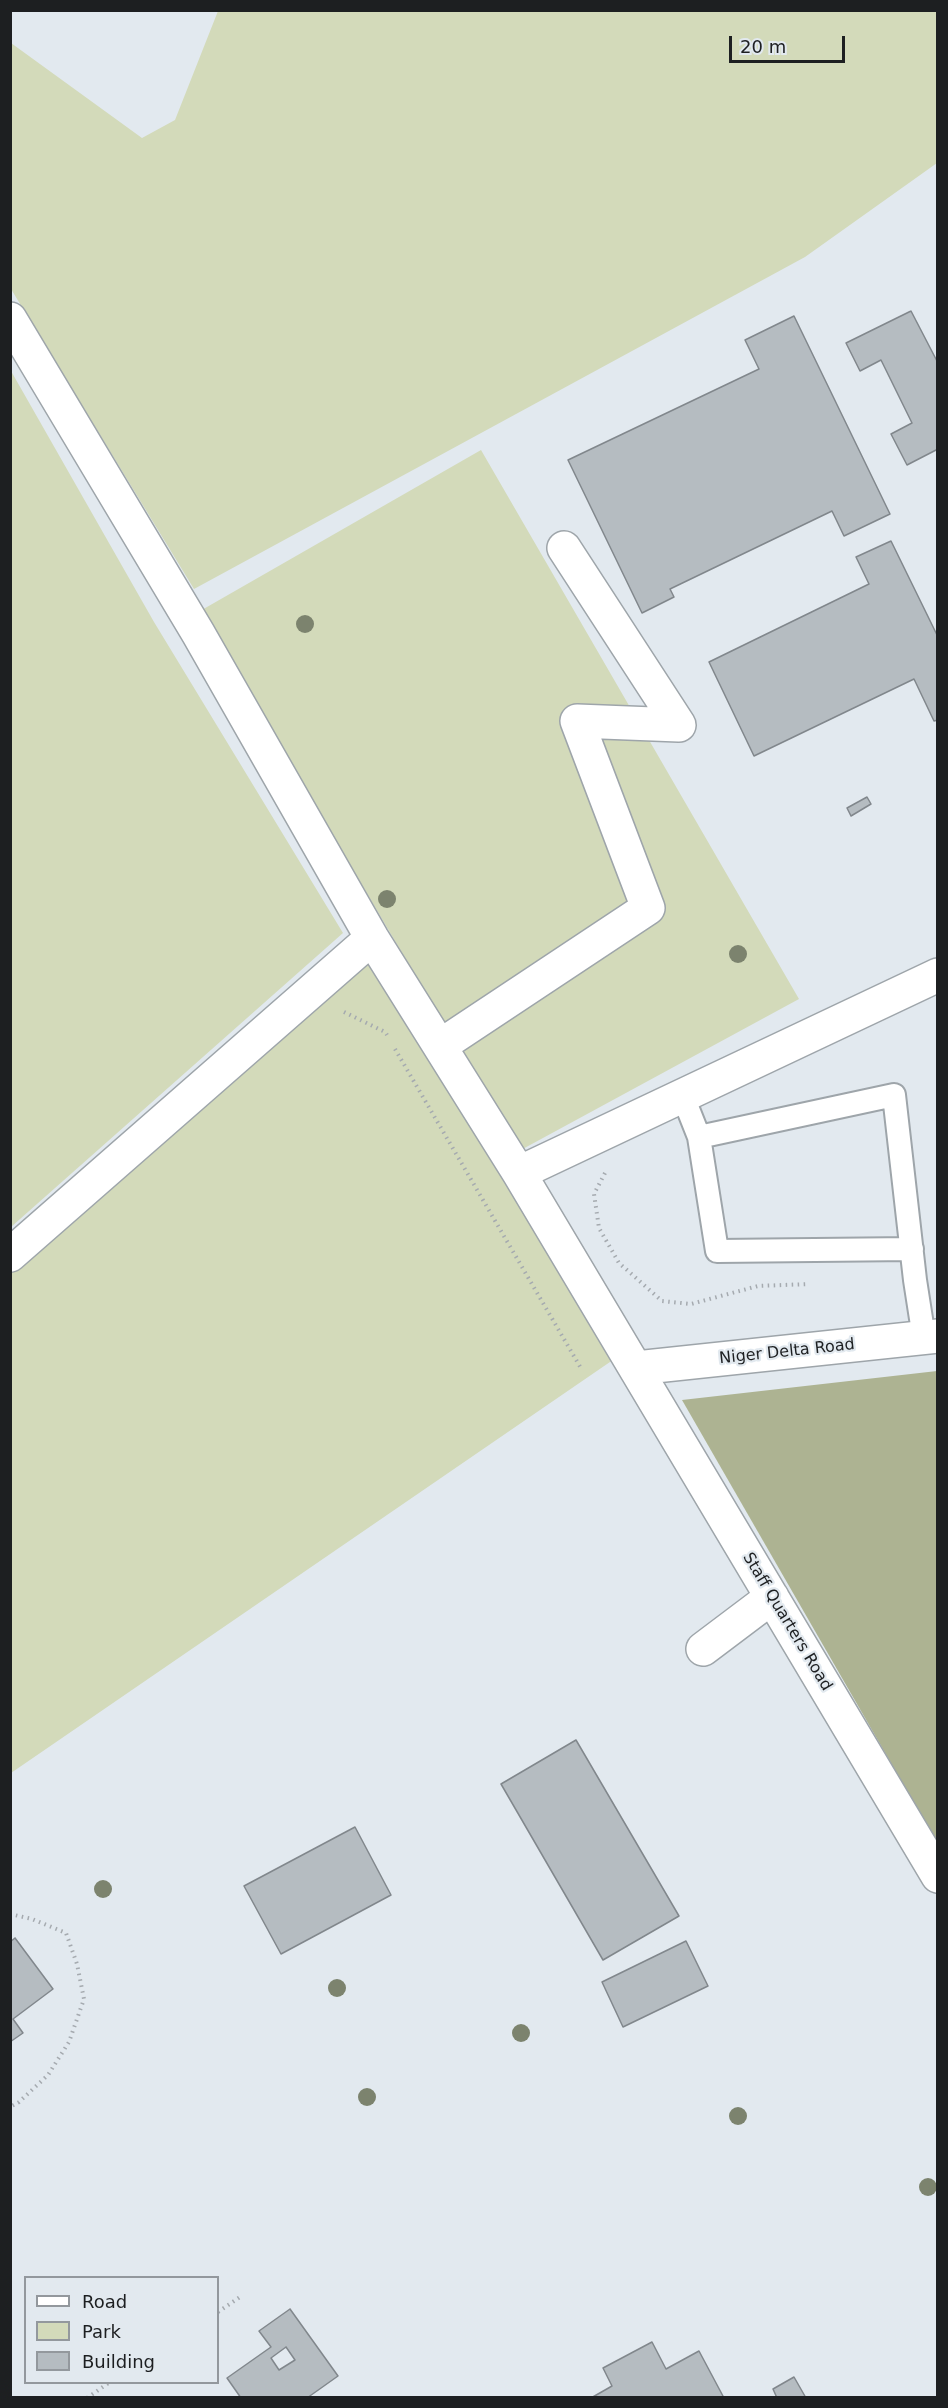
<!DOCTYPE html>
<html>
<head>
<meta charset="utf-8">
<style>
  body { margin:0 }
  #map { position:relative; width:948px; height:2408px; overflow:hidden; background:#e2e9ef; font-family:"DejaVu Sans",sans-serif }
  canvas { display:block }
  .frame { position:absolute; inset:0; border:12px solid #1d1f21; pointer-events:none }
  .legend { position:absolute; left:24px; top:2276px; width:195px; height:108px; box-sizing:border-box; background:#e2e9ef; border:2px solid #93989d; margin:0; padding:8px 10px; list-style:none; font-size:18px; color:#1d1f21 }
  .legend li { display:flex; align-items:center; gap:12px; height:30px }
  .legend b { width:30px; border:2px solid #93989d }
  .scale { position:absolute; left:729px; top:36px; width:116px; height:27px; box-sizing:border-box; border:3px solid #1d1f21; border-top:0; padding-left:8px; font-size:18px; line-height:21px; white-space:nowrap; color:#1d1f21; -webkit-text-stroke:4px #e2e9ef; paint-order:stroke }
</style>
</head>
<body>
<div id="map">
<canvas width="948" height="2408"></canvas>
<div class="frame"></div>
<ul class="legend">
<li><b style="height:8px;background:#fff"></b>Road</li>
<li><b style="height:16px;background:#d3daba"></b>Park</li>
<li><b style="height:16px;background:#b5bcc1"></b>Building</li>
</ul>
<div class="scale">20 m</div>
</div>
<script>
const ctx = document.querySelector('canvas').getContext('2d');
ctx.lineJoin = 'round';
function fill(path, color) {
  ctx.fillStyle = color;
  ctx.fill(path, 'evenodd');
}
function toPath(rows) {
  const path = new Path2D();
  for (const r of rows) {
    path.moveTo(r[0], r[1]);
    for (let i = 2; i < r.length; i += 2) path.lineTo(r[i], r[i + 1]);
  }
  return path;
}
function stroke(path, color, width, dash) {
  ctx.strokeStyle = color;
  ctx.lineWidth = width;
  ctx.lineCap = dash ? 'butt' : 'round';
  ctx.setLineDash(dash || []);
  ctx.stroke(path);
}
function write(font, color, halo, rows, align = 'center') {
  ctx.font = font + ' "DejaVu Sans",sans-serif';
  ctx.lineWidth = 4.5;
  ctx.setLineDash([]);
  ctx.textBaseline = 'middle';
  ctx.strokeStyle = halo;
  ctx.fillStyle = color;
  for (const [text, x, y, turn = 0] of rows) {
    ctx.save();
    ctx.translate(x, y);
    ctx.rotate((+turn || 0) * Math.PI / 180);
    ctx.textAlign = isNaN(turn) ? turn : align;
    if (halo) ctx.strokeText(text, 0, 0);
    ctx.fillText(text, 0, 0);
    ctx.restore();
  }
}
fill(toPath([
  [218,11,937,11,937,163,805,257,194,589,11,289,11,43,142,138,175,120],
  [11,371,154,622,343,933,11,1227],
  [481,450,799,999,519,1151,200,611],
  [366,943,626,1351,11,1773,10,1256]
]), '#d3daba');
fill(toPath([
  [937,1371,938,1372,937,1843,682,1400]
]), '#adb392');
const building = toPath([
  [911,311,938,363,938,449,907,465,891,434,912,423,881,360,860,371,846,343,911,311],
  [794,316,890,514,844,536,832,511,670,589,674,597,642,613,568,460,759,369,745,340,794,316],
  [891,541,938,637,938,720,934,721,914,679,754,756,709,662,869,584,856,557,891,541],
  [867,797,871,804,851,816,847,808,867,797],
  [576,1740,679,1916,603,1960,501,1784,576,1740],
  [355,1827,391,1895,281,1954,244,1886,355,1827],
  [15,1938,53,1989,13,2019,23,2033,10,2042,10,1942,15,1938],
  [686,1941,708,1986,623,2027,602,1982,686,1941],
  [290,2309,338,2376,307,2398,241,2398,227,2378,271,2347,259,2331,290,2309],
  [286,2347,295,2360,279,2370,271,2358,286,2347],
  [652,2342,666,2369,699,2351,724,2398,591,2398,612,2386,603,2368,652,2342],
  [794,2377,806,2398,777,2398,773,2389,794,2377]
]);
fill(building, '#b5bcc1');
stroke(building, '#81878c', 1.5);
const lane = toPath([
  [682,1094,699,1137,717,1251,912,1249],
  [699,1137,894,1095,915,1280,924,1338]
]);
const street = toPath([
  [10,319,198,633,372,938,519,1173,938,1876],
  [440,1046,648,908,577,721,679,725,564,548],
  [519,1173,938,975],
  [10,1255,372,938],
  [636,1368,938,1336],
  [703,1649,772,1597]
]);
stroke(lane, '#9ea5aa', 26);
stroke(street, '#9ea5aa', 36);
stroke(toPath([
  [344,1012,385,1032,387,1035],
  [395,1049,582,1370],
  [605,1173,594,1194,599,1228,619,1263,662,1301,691,1304,758,1286,809,1284],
  [10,1914,32,1919,66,1933,77,1964,84,1999,69,2042,48,2075,19,2102,10,2107],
  [218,2312,240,2297],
  [87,2398,110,2382]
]), '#a5aaaf', 4, [1.5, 4.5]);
stroke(lane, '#fff', 22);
stroke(street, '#fff', 33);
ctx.fillStyle = '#7c836e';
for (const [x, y] of [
  [305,624],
  [387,899],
  [738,954],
  [103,1889],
  [337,1988],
  [521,2033],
  [367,2097],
  [738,2116],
  [928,2187]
]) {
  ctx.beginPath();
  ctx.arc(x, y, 9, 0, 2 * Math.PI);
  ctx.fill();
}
write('16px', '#1d1f21', '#e2e9ef', [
  ["Niger Delta Road",787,1352,-6],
  ["Staff Quarters Road",787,1622,59]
]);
</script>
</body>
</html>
